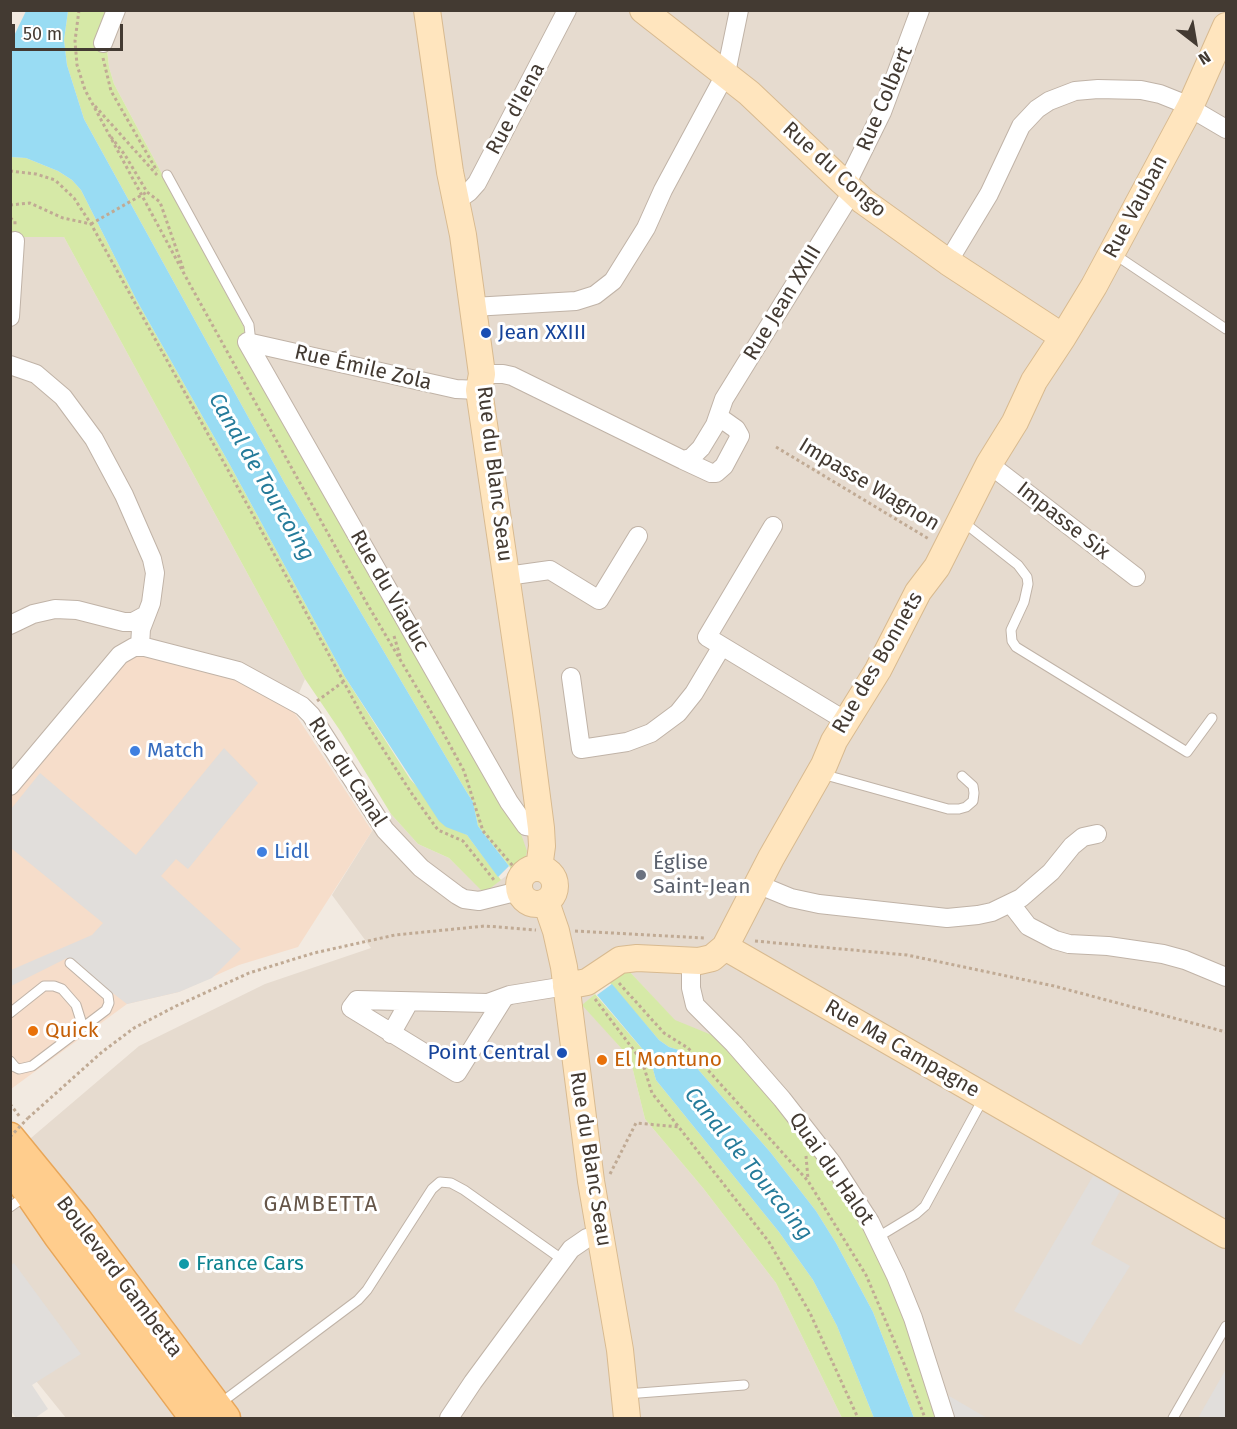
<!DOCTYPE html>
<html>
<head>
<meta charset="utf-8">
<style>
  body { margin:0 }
  #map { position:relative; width:1237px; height:1429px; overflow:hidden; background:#f2eae1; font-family:"Fira Sans",sans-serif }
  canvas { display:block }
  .frame { position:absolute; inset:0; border:12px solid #433a32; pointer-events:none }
  .north { position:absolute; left:1165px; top:12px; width:60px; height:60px; -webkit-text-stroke:4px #fff; paint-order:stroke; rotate:149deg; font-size:16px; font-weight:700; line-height:24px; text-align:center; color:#433a32 }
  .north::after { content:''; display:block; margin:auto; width:21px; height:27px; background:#433a32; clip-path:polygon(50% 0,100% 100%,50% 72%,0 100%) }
  .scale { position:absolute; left:12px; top:24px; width:111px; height:27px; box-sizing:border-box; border:3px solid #433a32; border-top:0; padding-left:8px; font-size:18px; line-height:21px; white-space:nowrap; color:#433a32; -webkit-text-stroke:4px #fff; paint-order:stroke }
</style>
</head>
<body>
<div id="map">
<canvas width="1237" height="1429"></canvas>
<div class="frame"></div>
<div class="north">N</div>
<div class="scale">50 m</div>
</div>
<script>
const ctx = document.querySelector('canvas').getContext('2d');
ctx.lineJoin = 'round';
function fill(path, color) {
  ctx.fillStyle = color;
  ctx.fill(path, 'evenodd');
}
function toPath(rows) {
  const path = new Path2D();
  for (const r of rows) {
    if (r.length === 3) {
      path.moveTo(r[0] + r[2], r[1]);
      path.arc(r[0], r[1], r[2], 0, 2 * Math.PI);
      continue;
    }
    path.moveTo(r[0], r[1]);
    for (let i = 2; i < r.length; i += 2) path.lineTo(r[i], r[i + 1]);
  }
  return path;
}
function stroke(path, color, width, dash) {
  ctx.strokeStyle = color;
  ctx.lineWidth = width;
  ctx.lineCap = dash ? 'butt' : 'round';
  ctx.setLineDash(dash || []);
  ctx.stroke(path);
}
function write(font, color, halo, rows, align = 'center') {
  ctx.font = font + ' "Fira Sans",sans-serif';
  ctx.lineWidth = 6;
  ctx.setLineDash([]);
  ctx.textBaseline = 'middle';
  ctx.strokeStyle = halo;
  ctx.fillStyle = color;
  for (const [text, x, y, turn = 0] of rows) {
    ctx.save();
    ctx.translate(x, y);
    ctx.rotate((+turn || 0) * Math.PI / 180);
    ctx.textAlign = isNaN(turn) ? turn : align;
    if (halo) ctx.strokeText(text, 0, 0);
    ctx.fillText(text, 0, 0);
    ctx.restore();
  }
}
fill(toPath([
  [112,11,1226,11,1226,1418,944,1418,729,1042,675,1021,629,971,620,971,583,1005,630,1058,645,1119,703,1188,776,1283,842,1418,66,1418,11,1350,11,1192,25,1171,11,1155,139,1046,265,984,371,948,332,895,372,831,391,814,418,844,449,858,484,892,524,863,242,341,246,331,114,84,109,67,107,49],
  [11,237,64,237,305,679,292,709,11,793]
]), '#e6dbcf');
fill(toPath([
  [144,654,236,674,292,709,372,831,298,947,239,965,179,992,127,1004,11,1089,11,793,128,658]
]), '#f6ddca');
fill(toPath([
  [68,11,112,11,107,49,109,67,114,84,246,331,242,341,520,831,527,851,524,863,513,871,478,826,473,802,466,791,284,482,84,119,67,65,64,40],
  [11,157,26,158,58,171,72,180,81,190,137,301,230,465,345,677,410,779,457,830,467,835,501,880,484,893,449,858,418,844,391,814,341,732,305,679,64,237,11,237],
  [620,971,629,971,675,1020,729,1042,809,1139,877,1244,944,1418,914,1418,873,1312,836,1243,816,1211,771,1153,682,1051,669,1047,659,1040,609,982],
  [595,994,650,1058,656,1080,779,1232,813,1280,837,1326,874,1418,842,1418,776,1283,703,1188,645,1119,630,1058,582,1005]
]), '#d6e9a7');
fill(toPath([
  [224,748,258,783,188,869,176,859,161,876,241,949,212,978,179,992,127,1004,67,958,11,986,11,970,92,935,103,923,11,848,11,809,40,773,136,855],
  [1093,1176,1120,1191,1091,1244,1130,1266,1081,1345,1014,1311],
  [14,1263,81,1354,32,1385,48,1409,35,1418,16,1418,11,1411,10,1266],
  [1226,1369,1226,1418,1198,1418],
  [944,1393,987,1418,949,1418]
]), '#e1dedb');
fill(toPath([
  [26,11,68,11,64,40,67,65,84,119,284,482,466,791,473,802,478,826,509,866,498,877,467,835,446,827,439,821,345,677,230,465,137,301,81,190,72,180,58,171,26,158,11,157,11,42],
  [612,984,659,1040,669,1047,682,1051,771,1153,816,1211,836,1243,873,1312,914,1418,874,1418,837,1326,813,1280,779,1232,656,1080,650,1058,597,995]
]), '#99dcf3');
const lane = toPath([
  [167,175,249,325,251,343],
  [1114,254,1226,329],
  [962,521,1018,565,1027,577,1028,584,1024,602,1011,630,1012,641,1016,647,1187,752,1212,718],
  [822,774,948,809,959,809,966,807,973,801,974,793,973,786,962,776],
  [10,1013,44,986,54,986,62,989,76,1005,81,1021,76,1034],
  [10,1061,15,1067,19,1069,32,1066,106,1010,109,1003,108,996,70,963],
  [10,1207,27,1195],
  [878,1237,916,1214,925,1206,984,1097],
  [626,1394,744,1385],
  [218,1405,358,1300,367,1290,432,1189,440,1182,451,1183,464,1190,563,1260],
  [1173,1418,1226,1326]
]);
const street = toPath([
  [103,43,116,10],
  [846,185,882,112,920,10],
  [456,201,469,192,477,183,567,10],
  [948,262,989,194,1021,126,1037,109,1049,101,1075,91,1098,89,1141,90,1160,94,1180,102,1226,129],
  [473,307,576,301,595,295,613,281,646,228,663,190,726,73,739,10],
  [10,317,15,241],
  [247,342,509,802,526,826,541,828],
  [247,342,456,389,479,390],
  [10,365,36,374,63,397,94,439,124,495,152,559,155,573,151,603,141,629,140,646],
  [482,374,503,374,512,376,683,460,691,458,701,448,715,425,724,399,852,192],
  [683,460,711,473,716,473,724,466,740,436,736,429,719,417],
  [989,464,1136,577],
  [773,526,707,637,846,721],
  [507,576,550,570,599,600,638,536],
  [10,625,33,614,55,609,77,610,124,622,133,622,146,615],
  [571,677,581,749,627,742,651,733,678,713,694,693,722,646],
  [10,786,120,655,134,647,145,647,238,671,302,706,311,715,385,830,421,868,457,895,464,899,479,901,519,891],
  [757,884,791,898,819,904,947,918,978,915,992,912,1021,898,1051,872,1072,846,1083,837,1097,834],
  [1011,904,1028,926,1055,940,1069,944,1108,946,1163,954,1185,960,1226,977],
  [691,961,691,988,695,1005,734,1044,782,1099,832,1163,870,1222,896,1276,913,1318,945,1418],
  [504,998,457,1073,351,1008,357,1000,488,1003,510,995,566,986],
  [391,1034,409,1002],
  [449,1418,473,1382,571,1249,587,1238,600,1235]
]);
const secondary = toPath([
  [427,10,450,172,463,235,482,374,479,390,526,712,541,828,542,846,539,868],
  [643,10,749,93,863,201,948,262,1063,337],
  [537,886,18],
  [546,902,556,931,564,967,591,1181,620,1350,627,1418],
  [725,947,771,858,824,765,834,741,878,670,918,592,937,567,989,464,1015,422,1034,381,1063,337,1094,286,1190,107,1226,26],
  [566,986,587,982,620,960,637,958,699,961,712,958,725,947,1226,1235]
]);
const primary = toPath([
  [10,1137,77,1219,226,1418],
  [10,1166,58,1236,194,1418]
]);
stroke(lane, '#c0b3a7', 11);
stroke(street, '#c0b3a7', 20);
stroke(secondary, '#d8ba90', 28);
stroke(primary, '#e8a659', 31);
stroke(toPath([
  [79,10,75,41,77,65,85,90,188,281,366,602,440,727,464,771,483,831,513,866],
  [103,58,111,91,157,171],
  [95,106,157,175],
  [111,137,125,155,147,192,160,202,184,271],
  [10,171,36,174,55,180,74,198,91,224,248,506,365,721,412,794,438,830,463,841,494,880],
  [10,205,30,203,63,218,91,224],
  [10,218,15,221,15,227],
  [776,447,929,539],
  [394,636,400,656],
  [317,701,343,682],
  [575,931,704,938],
  [755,941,907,955,1054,986,1226,1032],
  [619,983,664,1033,688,1048,808,1181,866,1275,905,1366,925,1418],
  [595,999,642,1061,652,1093,769,1242,810,1313,858,1418],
  [10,1104,20,1117],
  [28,1118,102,1052,134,1028,176,1006,249,973,314,953,395,935,485,926,536,930],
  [806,1156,808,1179],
  [610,1174,636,1123,679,1127]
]), '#c0aa94', 3, [3, 3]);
stroke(lane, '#fff', 9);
stroke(street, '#fff', 18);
stroke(secondary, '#ffe5be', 26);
stroke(primary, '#ffcd8d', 28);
stroke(toPath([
  [91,224,147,192],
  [10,1137,28,1118]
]), '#c0aa94', 3, [3, 3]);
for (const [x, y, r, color] of [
  [486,333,6,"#1a4fb4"],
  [135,751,6,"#3f7fe0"],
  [262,852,6,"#3f7fe0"],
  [641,875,6,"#6b7280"],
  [33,1031,6,"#e8710a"],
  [562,1053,6,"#1a4fb4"],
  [602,1060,6,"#e8710a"],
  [184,1264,6,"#0f9aa8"]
]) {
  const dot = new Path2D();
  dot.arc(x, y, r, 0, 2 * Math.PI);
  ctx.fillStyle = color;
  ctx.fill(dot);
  stroke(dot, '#fff', 2);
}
write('21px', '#433a32', '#fff', [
  ["Rue Colbert",885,99,-67],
  ["Rue d'Iena",516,109,-62],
  ["Rue du Congo",834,170,42],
  ["Rue Vauban",1136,207,-62],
  ["Rue Jean XXIII",783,303,-59],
  ["Rue Émile Zola",363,368,13],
  ["Rue du Blanc Seau",494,474,83],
  ["Impasse Wagnon",869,485,31],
  ["Impasse Six",1063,521,38],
  ["Rue du Viaduc",389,591,60],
  ["Rue des Bonnets",878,663,-60],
  ["Rue du Canal",347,772,57],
  ["Rue Ma Campagne",902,1049,30],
  ["Rue du Blanc Seau",590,1159,81],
  ["Quai du Halot",831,1169,55],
  ["Boulevard Gambetta",119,1277,53]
]);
write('21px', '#164399', '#fff', [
  ["Jean XXIII",498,333],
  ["Point Central",550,1053,"right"]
], 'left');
write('21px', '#366cbe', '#fff', [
  ["Match",147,751],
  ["Lidl",274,852]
], 'left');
write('21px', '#5b616d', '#fff', [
  ["Église",653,863],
  ["Saint-Jean",653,887]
], 'left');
write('21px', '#c56008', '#fff', [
  ["Quick",45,1031],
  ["El Montuno",614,1060]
], 'left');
write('21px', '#0d838f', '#fff', [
  ["France Cars",196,1264]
], 'left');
write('italic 22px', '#257b9a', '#fff', [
  ["Canal de Tourcoing",261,477,60],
  ["Canal de Tourcoing",748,1164,51]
]);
ctx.letterSpacing = '1.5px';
write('22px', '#665649', '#fff', [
  ["GAMBETTA",321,1205]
]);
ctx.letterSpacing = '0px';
</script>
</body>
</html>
